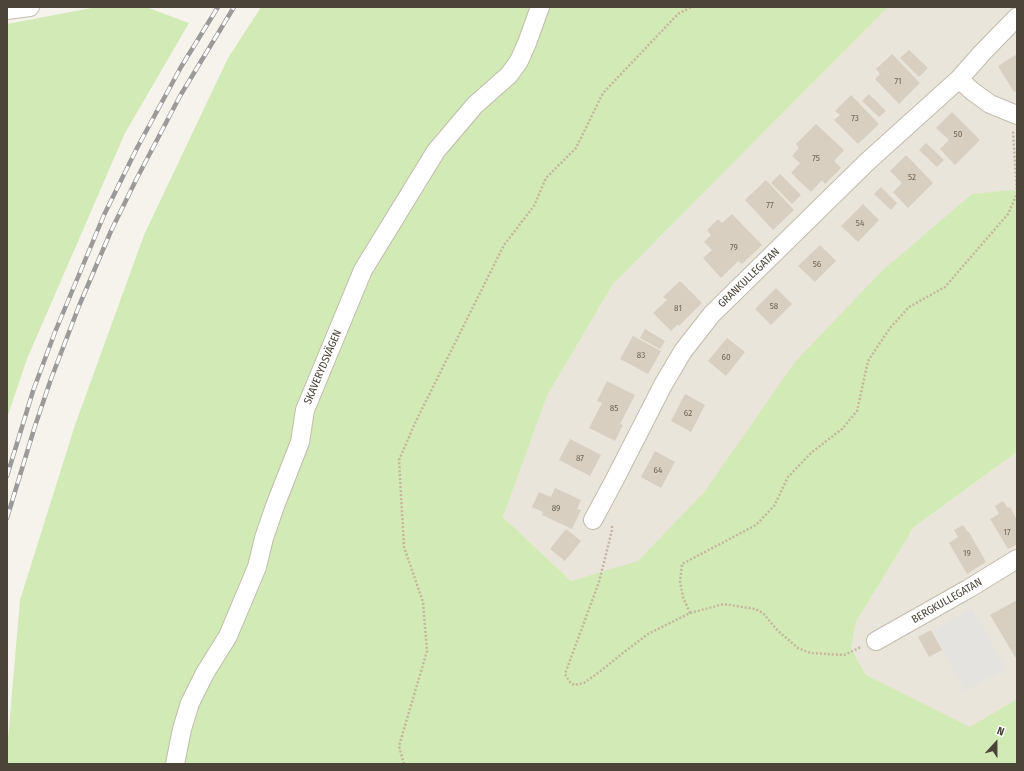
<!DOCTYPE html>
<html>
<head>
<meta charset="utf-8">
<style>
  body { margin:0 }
  #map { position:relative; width:1024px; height:771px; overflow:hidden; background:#f6f3ec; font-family:"Fira Sans Condensed",sans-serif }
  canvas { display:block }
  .frame { position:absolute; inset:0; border:8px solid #4b4439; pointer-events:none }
  .north { position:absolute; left:976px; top:723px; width:40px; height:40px; -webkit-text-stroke:3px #fff; paint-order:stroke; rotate:21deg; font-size:11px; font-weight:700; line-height:16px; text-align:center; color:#4b4439 }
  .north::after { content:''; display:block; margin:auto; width:14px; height:18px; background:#4b4439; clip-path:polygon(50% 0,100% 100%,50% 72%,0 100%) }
</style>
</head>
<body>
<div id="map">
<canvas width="1024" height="771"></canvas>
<div class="frame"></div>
<div class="north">N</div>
</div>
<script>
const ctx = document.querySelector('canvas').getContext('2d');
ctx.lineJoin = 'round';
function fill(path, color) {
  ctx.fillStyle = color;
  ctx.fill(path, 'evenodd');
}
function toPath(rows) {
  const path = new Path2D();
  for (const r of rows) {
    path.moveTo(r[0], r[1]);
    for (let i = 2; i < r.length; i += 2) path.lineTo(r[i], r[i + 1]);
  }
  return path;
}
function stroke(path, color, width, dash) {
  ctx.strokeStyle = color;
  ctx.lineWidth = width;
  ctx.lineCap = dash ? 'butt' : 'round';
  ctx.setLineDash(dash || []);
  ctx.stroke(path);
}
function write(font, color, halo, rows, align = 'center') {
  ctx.font = font + ' "Fira Sans Condensed",sans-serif';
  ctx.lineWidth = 3.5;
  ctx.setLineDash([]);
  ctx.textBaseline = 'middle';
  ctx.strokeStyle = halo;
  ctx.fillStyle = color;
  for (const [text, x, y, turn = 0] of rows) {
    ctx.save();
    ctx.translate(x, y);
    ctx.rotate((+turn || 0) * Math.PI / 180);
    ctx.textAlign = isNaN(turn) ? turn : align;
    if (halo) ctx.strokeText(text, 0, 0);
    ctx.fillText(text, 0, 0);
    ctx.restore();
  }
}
fill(toPath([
  [888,7,1017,7,1017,191,1012,190,705,491,638,562,571,581,503,517,547,396,613,284],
  [1017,452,1017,699,970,728,866,675,851,648,856,622,914,527]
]), '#eae5da');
fill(toPath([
  [97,7,146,7,189,23,125,133,27,359,7,418,7,24],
  [261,7,888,7,613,284,547,396,503,517,571,581,638,561,705,491,795,362,882,271,972,194,1012,190,1017,191,1017,452,914,527,856,622,851,648,866,675,970,727,1017,699,1017,764,7,764,7,751,20,600,75,425,144,235,228,58]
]), '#d2eab5');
fill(toPath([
  [972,608,1006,669,965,691,932,630]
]), '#e5e3e0');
fill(toPath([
  [909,50,928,68,919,77,900,58],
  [892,54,920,83,899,104,875,79,880,74,876,69],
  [1017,54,1017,91,1014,92,998,66],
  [869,94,886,111,879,117,862,101],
  [851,95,879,124,858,144,834,120,840,115,835,111],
  [952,112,980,140,955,165,940,149,949,140,936,128],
  [816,124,844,150,834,161,841,168,825,184,822,180,811,192,791,173,800,163,792,156,799,148,796,144],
  [926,143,944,160,937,167,919,150],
  [906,155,933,183,908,208,893,192,902,183,890,171],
  [780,174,801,195,792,204,771,183],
  [766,180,794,210,773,230,745,200],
  [881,187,897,203,891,210,874,194],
  [863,204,879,220,858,242,841,226],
  [732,214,762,245,742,264,738,261,721,278,703,258,712,250,704,242,711,235,707,230,718,219,722,223],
  [820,245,836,261,815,282,798,266],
  [680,281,702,303,679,326,678,324,671,331,653,313,667,300,663,297],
  [776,288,792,304,771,325,755,309],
  [645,329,665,341,660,349,640,338],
  [633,336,661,351,648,374,620,359],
  [727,338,745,352,726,376,708,361],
  [607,381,635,395,620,424,623,425,615,441,589,428,602,403,597,401],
  [685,394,705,405,691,432,671,421],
  [570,439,601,455,590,476,559,460],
  [655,451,675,462,661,488,641,477],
  [555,488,581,500,577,509,581,510,572,529,542,515,543,512,532,507,539,492,551,497],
  [1003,501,1008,508,1010,507,1017,520,1017,544,1008,549,990,519,999,514,995,506],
  [963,525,968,532,969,532,986,562,967,574,949,543,958,537,954,530],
  [566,529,581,541,565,561,550,549],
  [1017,600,1017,660,990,615],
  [931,630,942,650,929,657,918,637]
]), '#d8cfc1');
const street = toPath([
  [7,10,30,7],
  [959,79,972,91,990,104,1017,115],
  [593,520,615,479,663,385,683,351,712,314,867,162,959,79,982,53,1017,17],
  [876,641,968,589,1017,559],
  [175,764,182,729,190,703,205,673,228,636,257,567,264,538,275,506,300,442,305,410,363,270,436,151,475,105,509,75,519,61,527,43,540,7]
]);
stroke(street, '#c2bbae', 20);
stroke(toPath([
  [612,526,612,530,599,582,565,674,569,681,574,685,584,683,602,670,623,653,648,634,690,613,724,604,755,609,763,613,778,631,798,648,810,653,844,655,861,647],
  [690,613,683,597,680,582,682,564,756,525,774,506,788,477,812,452,842,429,857,411,868,361,890,328,909,307,945,287,1008,214,1017,194,1013,131],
  [404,764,399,746,427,651,423,602,404,547,399,460,416,421,504,245,534,206,546,178,576,148,603,93,678,14,691,7]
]), '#c4b79f', 2.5, [2, 2]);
stroke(street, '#fff', 18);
const rail = toPath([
  [7,476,33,391,55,332,104,215,137,148,181,67,218,7],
  [7,518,35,426,51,379,79,306,111,231,136,180,180,96,234,7]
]);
stroke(rail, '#9a9a9a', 4.5);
stroke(rail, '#fff', 3, [9]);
write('9px', '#6e675b', null, [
  ["71",898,81],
  ["73",855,118],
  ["50",958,134],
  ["75",816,158],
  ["52",912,177],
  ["77",770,205],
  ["54",860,223],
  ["79",734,247],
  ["56",817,264],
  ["58",774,306],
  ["81",678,308],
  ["83",641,355],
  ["60",726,357],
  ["85",614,408],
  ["62",688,413],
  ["87",580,458],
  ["64",658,470],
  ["89",556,508],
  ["17",1007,532],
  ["19",967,553]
]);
write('11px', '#4b4439', '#fff', [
  ["GRANKULLEGATAN",749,278,-44],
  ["SKAVERYDSVÄGEN",323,367,-67],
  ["BERGKULLEGATAN",947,601,-30]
]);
</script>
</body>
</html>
